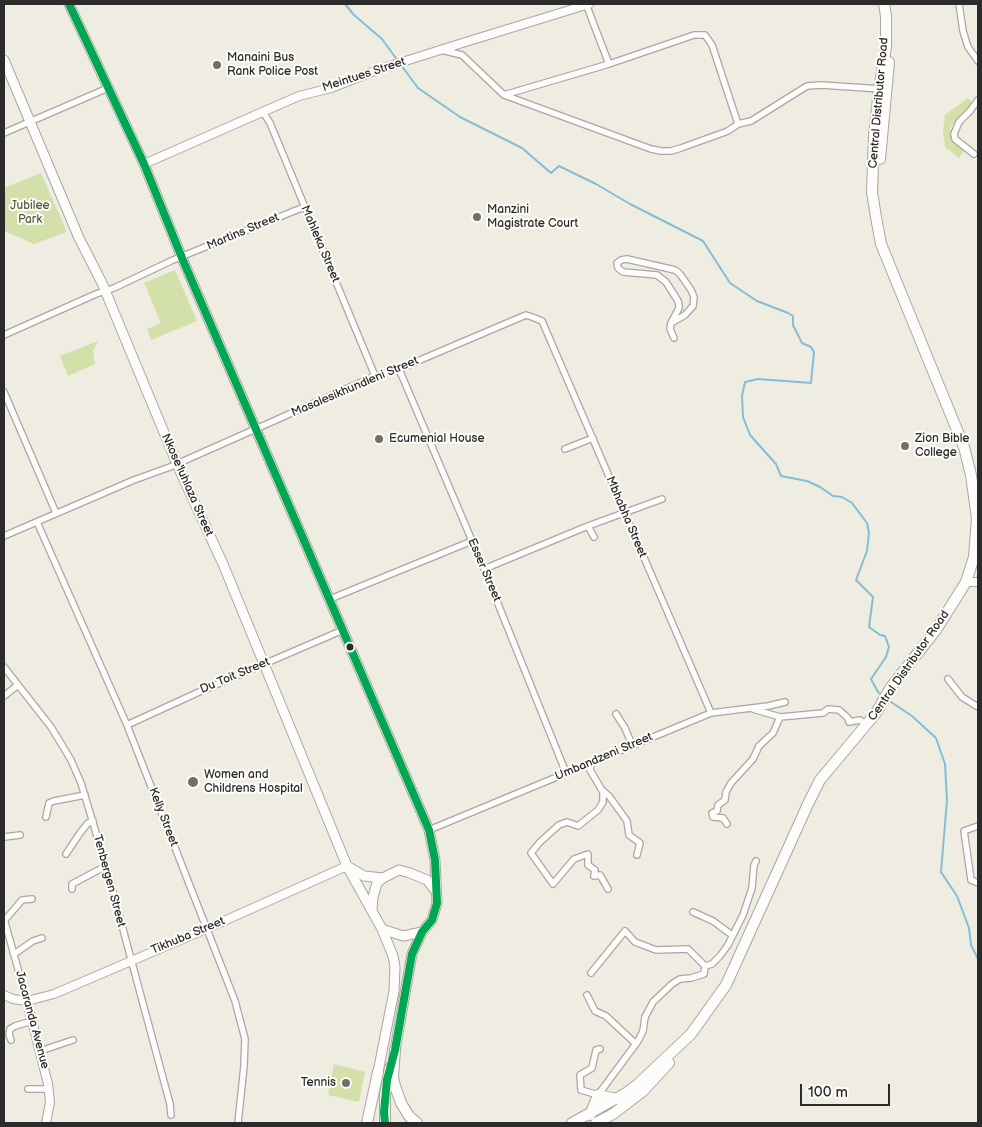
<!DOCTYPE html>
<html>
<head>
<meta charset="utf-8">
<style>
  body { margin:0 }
  #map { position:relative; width:982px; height:1127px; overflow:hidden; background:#efece2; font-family:"Balsamiq Sans",sans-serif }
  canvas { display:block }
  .frame { position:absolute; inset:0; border:5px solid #2b2b2b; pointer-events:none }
  .scale { position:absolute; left:800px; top:1084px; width:90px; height:22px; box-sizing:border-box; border:2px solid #2b2b2b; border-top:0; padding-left:6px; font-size:15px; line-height:18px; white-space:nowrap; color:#2b2b2b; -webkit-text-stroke:4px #fdfcf7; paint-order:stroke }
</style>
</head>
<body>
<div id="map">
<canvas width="982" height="1127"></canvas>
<div class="frame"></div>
<div class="scale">100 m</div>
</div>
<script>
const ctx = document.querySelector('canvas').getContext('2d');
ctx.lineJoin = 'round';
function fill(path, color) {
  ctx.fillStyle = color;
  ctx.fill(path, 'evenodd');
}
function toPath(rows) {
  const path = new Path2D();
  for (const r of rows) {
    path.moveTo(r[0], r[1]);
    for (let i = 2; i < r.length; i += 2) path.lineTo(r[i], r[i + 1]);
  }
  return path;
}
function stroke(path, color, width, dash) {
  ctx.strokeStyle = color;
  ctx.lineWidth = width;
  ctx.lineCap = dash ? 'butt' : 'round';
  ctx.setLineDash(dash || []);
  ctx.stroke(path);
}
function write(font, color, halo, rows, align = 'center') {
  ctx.font = font + ' "Balsamiq Sans",sans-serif';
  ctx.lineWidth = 4;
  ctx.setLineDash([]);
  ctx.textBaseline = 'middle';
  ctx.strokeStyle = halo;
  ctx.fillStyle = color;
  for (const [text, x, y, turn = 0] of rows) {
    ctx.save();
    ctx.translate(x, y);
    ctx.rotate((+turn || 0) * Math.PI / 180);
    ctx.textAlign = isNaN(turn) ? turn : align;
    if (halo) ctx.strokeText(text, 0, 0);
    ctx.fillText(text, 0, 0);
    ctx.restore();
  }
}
fill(toPath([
  [968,98,972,103,950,128,955,143,964,151,959,158,945,147,943,131,945,115],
  [41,173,67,232,34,244,4,231,4,188],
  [175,270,197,321,151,340,147,329,161,323,144,283],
  [98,341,93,351,95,364,68,376,60,356],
  [334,1064,365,1072,359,1102,328,1095]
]), '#d4e0a9');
stroke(toPath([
  [345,4,354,15,382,39,398,61],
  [401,65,418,88,460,117,522,148,551,173,559,166,596,184,630,204,703,241,730,283,757,301,788,313,793,316,793,325,802,343,811,347,814,352,811,383,758,379,745,382,742,396,743,417,750,435,776,464,781,476,807,481,820,487,833,496,842,497,852,503,867,523,869,533,867,551,856,580,873,597,869,627,880,635,885,636,889,647,886,657,871,679,878,692,883,696],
  [888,700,912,716,936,738,945,764,947,800,941,872,957,896,969,928,971,945,978,959]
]), '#85bdd7', 2);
const street = toPath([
  [586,4,609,64],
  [959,4,963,31,968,47,978,61],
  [441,50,462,55,504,95,651,149,661,151,671,151,681,148,728,131,738,124,751,121,807,86,821,85,882,89],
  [504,95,609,64,694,35,705,35,712,45,738,124],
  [263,112,270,123,375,376],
  [4,133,108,88],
  [974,154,955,139,954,134,959,122,970,111,978,100],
  [671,323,685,315,693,306,694,297,691,290,680,274,675,270,627,259,621,260,617,263,618,268,623,272,657,275,666,282,678,301,679,305,679,308,671,323,670,329,674,338],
  [4,335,96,294,114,288,173,260,304,207],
  [399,369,484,569,566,773],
  [4,392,56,513],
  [565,449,593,438],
  [37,522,127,725,235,1001,245,1039,244,1066,238,1123],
  [588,526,594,537],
  [4,536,134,480,170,467,375,376,399,369,526,315,532,317,542,321,711,713],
  [484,569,588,526,662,499],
  [330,599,472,541],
  [4,667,51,727,71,760,81,783,106,866,170,1104,171,1115],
  [948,679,962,697,978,707],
  [4,696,18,685],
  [753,709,780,717,823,713,828,709,839,710,848,718,849,722,860,720,867,725],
  [616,714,625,728,632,745],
  [127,725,199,692,343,630],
  [591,763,590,770,603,792,603,802,598,810,578,826,567,822,559,825,540,842,531,853,553,884,574,859,588,854,588,865,595,870,594,876,600,875,608,889],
  [602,790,609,796,627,821,629,835,640,843,637,855],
  [46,817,49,803,54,801,85,795],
  [727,824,723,818,713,817,712,813,717,811,718,805,725,800,726,792,731,783,753,759,759,746,773,733,780,717],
  [978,826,964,831,971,880,978,883],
  [429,830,711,713,768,706,785,702],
  [4,837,20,835],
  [66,854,80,833,88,823,93,821],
  [72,889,72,884,106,866],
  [693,912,713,921,732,935],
  [4,919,27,1001],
  [4,921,22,900,32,899],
  [13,953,17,952,33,941,42,938],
  [591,973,625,931,635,942,656,950,688,949,705,966],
  [587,995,595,1011,606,1016,636,1044],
  [11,1040,9,1035,10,1029,15,1026,32,1021],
  [600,1049,596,1050,592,1068,580,1075,581,1090,598,1095,638,1041,643,1031,645,1017,653,1002,672,984,680,979,691,978,704,974,705,966,712,964,720,956,728,945,743,915,752,888,754,865,756,861],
  [40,1051,73,1040],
  [28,1089,49,1089]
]);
const secondary = toPath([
  [144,164,299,96,331,88,377,70,456,45,589,4],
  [966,582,978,582],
  [4,995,13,999,27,1001,54,994,206,929,347,866],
  [27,1001,48,1084,50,1102,46,1123]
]);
const primary = toPath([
  [69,4,144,164,182,258,429,830,435,860,437,903,432,920,422,932,412,954,395,1050],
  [4,60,79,238,102,283,180,471,223,564,347,866,382,929,393,956,395,967,394,991,378,1072],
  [347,866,364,876,383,878],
  [372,910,373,897,377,883,383,878,399,870,410,873,427,880,435,890],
  [382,929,403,936,422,932]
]);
const highway = toPath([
  [880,159,889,62],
  [395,1050,393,1077,395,1086,401,1103,409,1116,417,1123],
  [590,1115,598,1095,617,1099],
  [367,1123,378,1072],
  [385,1123,385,1095,390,1068],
  [572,1123,626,1093,638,1084,691,1034,726,985,808,804,820,780,876,713,891,687,936,630,966,582,974,557,977,518,971,475,964,447,881,244,876,217,872,192,874,136,879,89,886,47,886,16,884,4],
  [596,1123,613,1114,643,1091,669,1063]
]);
stroke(street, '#a9a7a1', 8);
stroke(secondary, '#a9a7a1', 10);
stroke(primary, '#a9a7a1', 11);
stroke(highway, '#a9a7a1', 12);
stroke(street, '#fdfcfb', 5.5);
stroke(secondary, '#fdfcfb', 8);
stroke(primary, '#fdfcfb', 9);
stroke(highway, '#fdfcfb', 10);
stroke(toPath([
  [69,4,144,164,182,258,429,830,435,860,437,903,432,920,422,932,412,954,395,1050,387,1080,384,1112,385,1123]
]), '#00a651', 8);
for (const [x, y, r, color] of [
  [217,65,5,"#706f6b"],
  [477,217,5,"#706f6b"],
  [379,439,5,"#706f6b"],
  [905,446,5,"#706f6b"],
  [350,647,4.5,"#2b2b2b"],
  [193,782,6,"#706f6b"],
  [346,1083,5,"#706f6b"]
]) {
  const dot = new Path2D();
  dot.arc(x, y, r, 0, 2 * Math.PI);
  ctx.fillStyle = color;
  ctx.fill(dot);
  stroke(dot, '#fdfcf7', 2);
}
write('12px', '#2b2b2b', '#fdfcf7', [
  ["Manaini Bus",227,58],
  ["Rank Police Post",227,72],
  ["Manzini",487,210],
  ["Magistrate Court",487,224],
  ["Ecumenial House",389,439],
  ["Zion Bible",915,439],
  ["College",915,453],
  ["Women and",204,775],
  ["Childrens Hospital",204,789],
  ["Tennis",336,1083,"right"]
], 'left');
write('12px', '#2b2b2b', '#fdfcf7', [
  ["Meintues Street",364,75,-18],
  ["Central Distributor Road",879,103,-85],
  ["Martins Street",243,232,-23],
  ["Mahleka Street",320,244,67],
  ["Masalesikhundleni Street",355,387,-23],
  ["Nkose'luhlaza Street",187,485,66],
  ["Mbhabha Street",626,517,67],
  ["Esser Street",484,570,67],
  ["Central Distributor Road",909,666,-55],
  ["Du Toit Street",235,676,-23],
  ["Umbandzeni Street",604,757,-23],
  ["Kelly Street",163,817,69],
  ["Tenbergen Street",109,881,75],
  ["Tikhuba Street",188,936,-23],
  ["Jacaranda Avenue",32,1020,75]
]);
write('12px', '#575e43', '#fdfcf7', [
  ["Jubilee",30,206],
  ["Park",30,220]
]);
</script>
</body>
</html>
